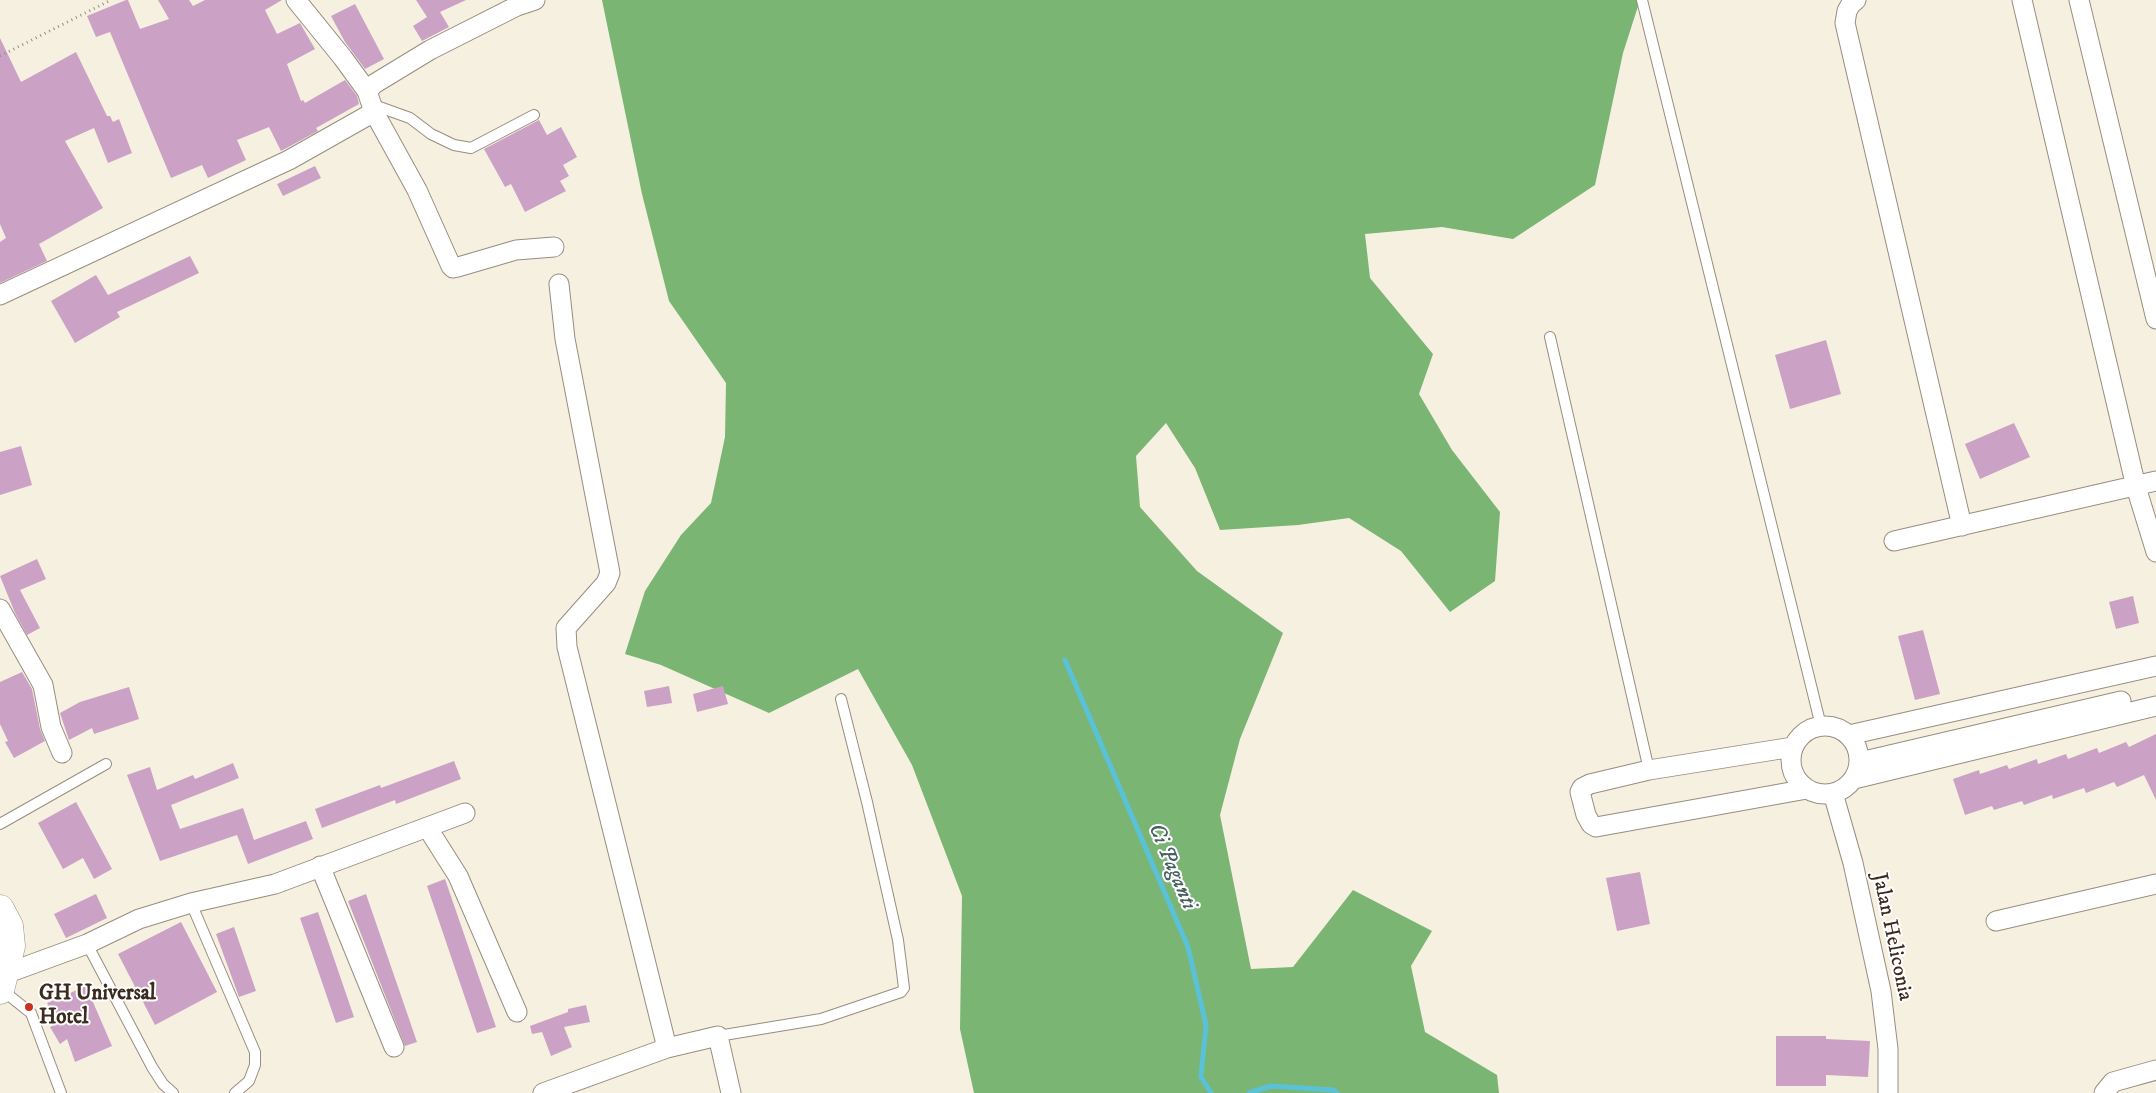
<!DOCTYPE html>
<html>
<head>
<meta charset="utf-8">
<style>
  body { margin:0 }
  canvas { display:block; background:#f6f0e0 }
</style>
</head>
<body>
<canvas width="2156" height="1093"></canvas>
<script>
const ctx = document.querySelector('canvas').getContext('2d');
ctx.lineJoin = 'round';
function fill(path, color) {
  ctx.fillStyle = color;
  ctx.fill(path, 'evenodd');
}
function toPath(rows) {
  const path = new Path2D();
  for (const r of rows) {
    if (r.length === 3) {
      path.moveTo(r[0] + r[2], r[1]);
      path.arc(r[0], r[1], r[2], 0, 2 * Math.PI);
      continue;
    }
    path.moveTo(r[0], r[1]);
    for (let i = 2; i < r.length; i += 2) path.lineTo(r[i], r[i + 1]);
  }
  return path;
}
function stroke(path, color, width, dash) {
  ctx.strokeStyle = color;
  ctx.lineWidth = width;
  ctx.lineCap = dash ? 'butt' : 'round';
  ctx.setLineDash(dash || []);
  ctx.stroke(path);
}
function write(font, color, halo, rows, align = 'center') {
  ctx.font = font + ' "IM FELL DW Pica",serif';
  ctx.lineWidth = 4;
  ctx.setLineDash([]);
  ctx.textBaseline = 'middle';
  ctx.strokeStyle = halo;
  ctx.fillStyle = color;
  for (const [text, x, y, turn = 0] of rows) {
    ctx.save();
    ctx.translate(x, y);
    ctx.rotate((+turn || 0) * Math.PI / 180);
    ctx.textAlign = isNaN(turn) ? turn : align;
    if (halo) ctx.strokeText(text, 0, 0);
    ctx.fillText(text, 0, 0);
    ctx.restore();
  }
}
fill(toPath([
  [602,0,1640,0,1623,53,1595,185,1513,239,1442,227,1365,234,1370,278,1433,354,1419,394,1452,450,1500,512,1495,581,1450,612,1401,551,1349,518,1298,525,1220,530,1195,468,1166,423,1136,456,1140,507,1197,571,1283,633,1240,739,1220,815,1251,969,1293,967,1353,890,1432,931,1411,966,1425,1032,1497,1075,1499,1093,974,1093,960,1029,962,896,912,765,858,669,769,713,661,665,625,654,645,591,681,535,711,503,725,437,726,383,669,301,642,194]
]), '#7ab573');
stroke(toPath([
  [1065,660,1188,947,1206,1025,1201,1077,1211,1093],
  [1249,1093,1271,1086,1333,1090,1337,1093]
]), '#5ac2d8', 5);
fill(toPath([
  [126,0,128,0,140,29,169,19,158,0,189,0,193,6,205,0,282,0,265,10,277,34,300,23,315,49,287,64,301,101,303,100,305,103,345,80,357,96,359,104,316,128,318,131,281,151,269,127,237,140,246,160,208,178,202,165,171,178,110,32,96,37,87,16],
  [416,0,466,0,440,12,449,27,422,41,413,26,427,17],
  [355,4,384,59,365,69,345,42,331,16],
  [0,38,21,82,76,52,107,116,110,116,113,122,119,119,132,153,108,163,94,128,65,141,103,208,39,244,47,261,0,283,0,242,6,238,0,224],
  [539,120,547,135,561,127,577,157,563,165,569,176,560,181,566,191,525,212,511,184,505,187,484,149],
  [315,166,321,178,283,196,277,184],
  [190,256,199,273,117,312,120,317,75,343,51,301,96,275,108,295],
  [1826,340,1841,394,1790,409,1775,355],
  [2014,423,2030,457,1980,479,1965,444],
  [21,446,32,485,0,495,0,452],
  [37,559,46,579,20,590,40,628,27,635,15,613,0,576],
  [2133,596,2139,623,2116,629,2109,602],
  [1923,630,1940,694,1915,700,1898,636],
  [22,672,32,689,40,729,45,741,14,758,5,742,8,741,0,724,0,682],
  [669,686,672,703,647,707,644,691],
  [723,686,728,704,697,712,693,694],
  [129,687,139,719,94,734,92,728,69,740,60,713,80,702],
  [2156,734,2156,800,2144,775,2117,787,2114,782,2086,793,2084,788,2053,799,2052,795,2024,805,2022,801,1994,810,1992,806,1965,815,1953,779,1979,770,1980,774,2007,765,2009,769,2037,759,2038,764,2066,754,2068,759,2097,748,2099,753,2126,742,2129,747],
  [454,761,461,779,396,804,395,800,322,828,315,809,380,785,381,788],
  [233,763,239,778,171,805,180,829,243,808,254,840,306,821,313,839,248,864,237,835,160,861,127,775,150,767,157,790,193,775,195,779],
  [76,802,112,869,94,879,83,858,63,869,38,823],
  [1640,872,1650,924,1617,931,1606,878],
  [445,879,496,1027,477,1033,427,886],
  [96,894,107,918,66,938,54,914],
  [366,894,417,1042,405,1046,348,901],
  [318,912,354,1017,336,1023,300,918],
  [181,922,217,992,155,1025,118,954],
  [234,927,256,991,239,997,216,934],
  [86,986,112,1046,75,1062,67,1039,60,1044,50,1027,58,1023,47,1003],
  [586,1005,590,1022,564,1027,572,1047,551,1056,542,1032,532,1034,530,1026,568,1012,568,1009],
  [1776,1036,1826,1036,1826,1039,1870,1041,1868,1077,1826,1075,1826,1086,1776,1086]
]), '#cba2c5');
const lane = toPath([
  [1642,0,1821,726],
  [371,104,410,118,431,134,454,145,471,148,534,115],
  [1550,337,1649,770],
  [0,824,106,764],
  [191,903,255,1052,255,1065,249,1081,235,1093],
  [87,944,152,1067,163,1084,173,1093],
  [2,990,31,1013,61,1093],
  [718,1036,821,1019,901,992,904,988,898,940,867,802,841,699]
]);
const street = toPath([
  [296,0,343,58,367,91,374,112,417,190,451,266,453,268,458,267,516,250,554,247],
  [1856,0,1851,4,1847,11,1845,23,1962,526],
  [2022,0,2136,487,2156,552],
  [2079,0,2156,319],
  [367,91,374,84,430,50,517,6,535,0],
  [559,284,565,339,610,573,606,583,566,628,567,647,667,1048],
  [0,295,289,160,374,112],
  [1894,541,2156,481],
  [0,609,43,685,51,727,62,753],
  [1825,760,34],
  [1849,735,2156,666],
  [1793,747,1649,770,1590,784,1582,788,1580,792,1586,815,1591,824,1596,827,1807,789],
  [1860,762,2121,701],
  [1854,779,2156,706],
  [1833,793,1853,863,1881,991,1888,1049,1888,1093],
  [427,827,458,876,517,1012],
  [320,866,394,1047],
  [1996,921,2156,884],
  [5,974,87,944,139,919,191,903,275,884,465,813],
  [543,1093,667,1048,718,1036,731,1093],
  [2104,1093,2113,1082,2156,1070]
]);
const primary = toPath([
  [0,909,9,926,11,946,0,990]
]);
stroke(lane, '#988d7f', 12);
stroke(street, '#988d7f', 21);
stroke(primary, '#988d7f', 29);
stroke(toPath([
  [0,56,111,0]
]), '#988d7f', 3, [1, 4]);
stroke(lane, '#fff', 10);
stroke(street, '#fff', 19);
stroke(primary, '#fff', 28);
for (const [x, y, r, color] of [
  [29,1007,5,"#c8321e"]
]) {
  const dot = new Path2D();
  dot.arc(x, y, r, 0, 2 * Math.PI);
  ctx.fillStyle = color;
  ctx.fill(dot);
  stroke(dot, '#fff', 2);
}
write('21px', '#3b2a1e', '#fff', [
  ["Jalan Heliconia",1891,937,78]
]);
write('bold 21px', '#3b2a1e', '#fff', [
  ["GH Universal",39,995],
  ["Hotel",39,1019]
], 'left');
write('italic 22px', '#465f5f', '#fff', [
  ["Ci Paganti",1171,867,67]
]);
</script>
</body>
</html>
